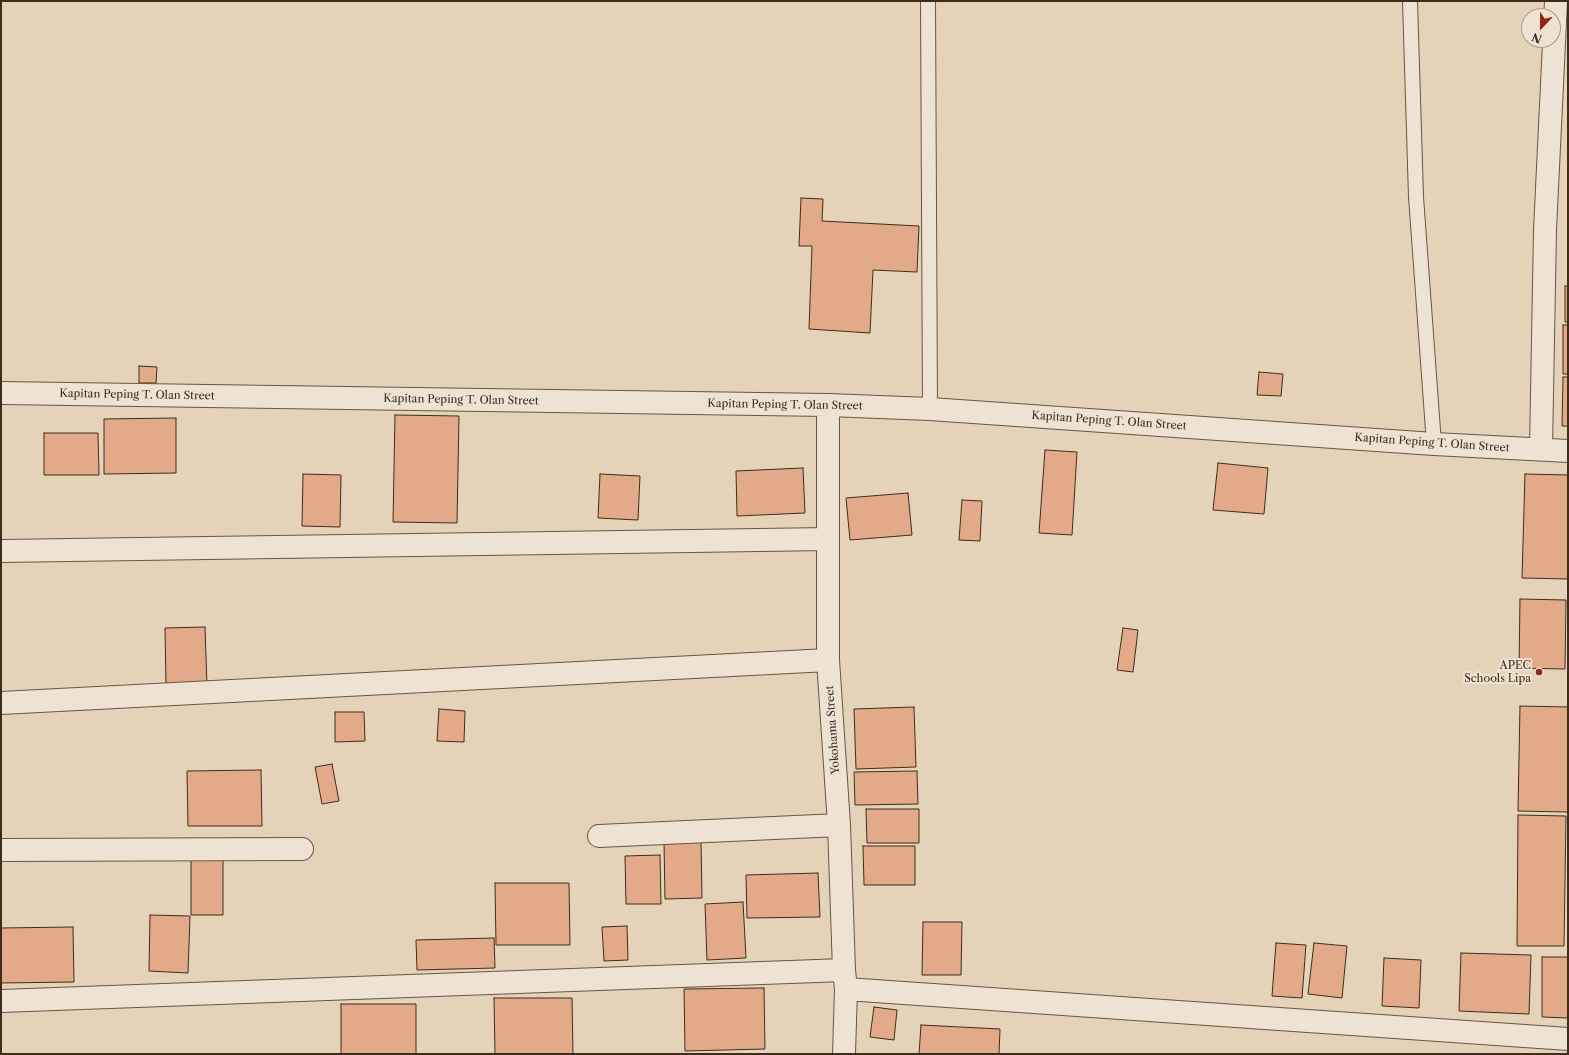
<!DOCTYPE html>
<html>
<head>
<meta charset="utf-8">
<style>
  body { margin:0 }
  #map { position:relative; width:1569px; height:1055px; overflow:hidden; background:#e5d3b9; font-family:"Libre Caslon Text",serif }
  canvas { display:block }
  .frame { position:absolute; inset:0; border:2px solid #3f2c1b; pointer-events:none }
  .north { position:absolute; left:1521px; top:8px; width:40px; height:40px; box-sizing:border-box; background:#eee2d2; border:1px solid #a89989; border-radius:50%; rotate:202deg; font-size:11px; font-weight:700; line-height:16px; text-align:center; color:#3f2c1b }
  .north::after { content:''; display:block; margin:auto; width:14px; height:18px; background:#8f2418; clip-path:polygon(50% 0,100% 100%,50% 72%,0 100%) }
</style>
</head>
<body>
<div id="map">
<canvas width="1569" height="1055"></canvas>
<div class="frame"></div>
<div class="north">N</div>
</div>
<script>
const ctx = document.querySelector('canvas').getContext('2d');
ctx.lineJoin = 'round';
function fill(path, color) {
  ctx.fillStyle = color;
  ctx.fill(path, 'evenodd');
}
function toPath(rows) {
  const path = new Path2D();
  for (const r of rows) {
    path.moveTo(r[0], r[1]);
    for (let i = 2; i < r.length; i += 2) path.lineTo(r[i], r[i + 1]);
  }
  return path;
}
function stroke(path, color, width, dash) {
  ctx.strokeStyle = color;
  ctx.lineWidth = width;
  ctx.lineCap = dash ? 'butt' : 'round';
  ctx.setLineDash(dash || []);
  ctx.stroke(path);
}
function write(font, color, halo, rows, align = 'center') {
  ctx.font = font + ' "Libre Caslon Text",serif';
  ctx.lineWidth = 4;
  ctx.setLineDash([]);
  ctx.textBaseline = 'middle';
  ctx.strokeStyle = halo;
  ctx.fillStyle = color;
  for (const [text, x, y, turn = 0] of rows) {
    ctx.save();
    ctx.translate(x, y);
    ctx.rotate((+turn || 0) * Math.PI / 180);
    ctx.textAlign = isNaN(turn) ? turn : align;
    if (halo) ctx.strokeText(text, 0, 0);
    ctx.fillText(text, 0, 0);
    ctx.restore();
  }
}
const building = toPath([
  [801,198,823,199,822,221,919,226,917,272,873,270,870,333,809,329,812,246,799,246,801,198],
  [1565,286,1568,286,1568,322,1565,322,1565,286],
  [1563,325,1568,325,1568,374,1563,374,1563,325],
  [139,366,157,367,156,383,139,383,139,366],
  [1259,372,1283,374,1281,396,1257,395,1259,372],
  [1563,377,1568,377,1568,426,1562,426,1563,377],
  [395,415,459,416,457,523,393,522,395,415],
  [176,418,176,473,104,474,104,419,176,418],
  [44,433,98,433,99,475,44,475,44,433],
  [1045,450,1077,452,1072,535,1039,533,1045,450],
  [1218,463,1268,468,1264,514,1213,510,1218,463],
  [803,468,805,513,737,516,736,471,803,468],
  [303,474,341,475,340,527,302,526,303,474],
  [600,474,640,476,638,520,598,518,600,474],
  [1525,474,1568,475,1568,579,1522,578,1525,474],
  [908,493,912,535,850,540,846,498,908,493],
  [962,500,982,501,980,541,959,540,962,500],
  [1520,599,1566,600,1565,669,1519,668,1520,599],
  [205,627,207,686,166,686,165,628,205,627],
  [1123,628,1138,630,1133,672,1117,670,1123,628],
  [1520,706,1568,707,1568,812,1518,811,1520,706],
  [914,707,916,767,856,769,854,709,914,707],
  [439,709,465,711,464,742,437,741,439,709],
  [335,712,364,712,365,741,335,742,335,712],
  [332,764,339,801,322,804,315,767,332,764],
  [261,770,262,826,188,826,187,771,261,770],
  [917,771,918,804,855,805,854,772,917,771],
  [866,809,919,809,919,843,867,843,866,809],
  [1518,815,1566,816,1564,946,1517,946,1518,815],
  [664,841,701,841,702,898,665,899,664,841],
  [863,846,915,846,915,885,864,885,863,846],
  [660,855,661,904,626,904,625,856,660,855],
  [223,859,223,915,191,915,191,860,223,859],
  [818,873,820,917,747,918,746,875,818,873],
  [495,883,569,883,570,945,496,945,495,883],
  [743,902,746,958,707,960,705,904,743,902],
  [150,915,190,916,188,973,149,971,150,915],
  [923,922,962,922,961,975,922,975,923,922],
  [627,926,628,960,604,961,602,927,627,926],
  [73,927,74,982,1,983,1,928,73,927],
  [494,938,495,968,417,970,416,940,494,938],
  [1276,943,1306,945,1302,998,1272,996,1276,943],
  [1314,943,1347,946,1342,998,1308,994,1314,943],
  [1461,953,1531,955,1529,1014,1459,1011,1461,953],
  [1542,957,1568,957,1568,1018,1542,1017,1542,957],
  [1384,958,1421,960,1419,1008,1382,1006,1384,958],
  [764,988,765,1049,685,1051,684,989,764,988],
  [494,998,572,998,573,1054,495,1054,494,998],
  [341,1004,416,1004,416,1054,341,1054,341,1004],
  [874,1007,897,1010,894,1040,870,1037,874,1007],
  [921,1025,1000,1029,999,1054,919,1054,921,1025]
]);
fill(building, '#e3aa89');
stroke(building, '#3f2c1b', 1);
const lane = toPath([
  [928,1,930,409],
  [1410,1,1416,197,1434,444]
]);
const street = toPath([
  [1,393,828,405,930,409,1434,444,1568,451],
  [828,405,828,660,839,825,844,970,846,989,844,1054],
  [1541,449,1545,230,1556,1],
  [1,551,828,539],
  [1,703,828,660],
  [599,836,839,825],
  [1,850,302,849],
  [846,989,1568,1039],
  [1,1001,844,970]
]);
stroke(lane, '#685642', 16);
stroke(street, '#685642', 24);
stroke(lane, '#eee2d2', 14);
stroke(street, '#eee2d2', 22);
for (const [x, y, r, color] of [
  [1539,672,4,"#8f2418"]
]) {
  const dot = new Path2D();
  dot.arc(x, y, r, 0, 2 * Math.PI);
  ctx.fillStyle = color;
  ctx.fill(dot);
  stroke(dot, '#eee2d2', 1.5);
}
write('11px', '#3f2c1b', '#eee2d2', [
  ["Kapitan Peping T. Olan Street",137,395,1],
  ["Kapitan Peping T. Olan Street",461,400,1],
  ["Kapitan Peping T. Olan Street",785,405,1],
  ["Kapitan Peping T. Olan Street",1109,421,4],
  ["Kapitan Peping T. Olan Street",1432,443,4],
  ["Yokohama Street",833,730,-94]
]);
write('11px', '#3f2c1b', '#eee2d2', [
  ["APEC",1531,666],
  ["Schools Lipa",1531,679]
], 'right');
</script>
</body>
</html>
